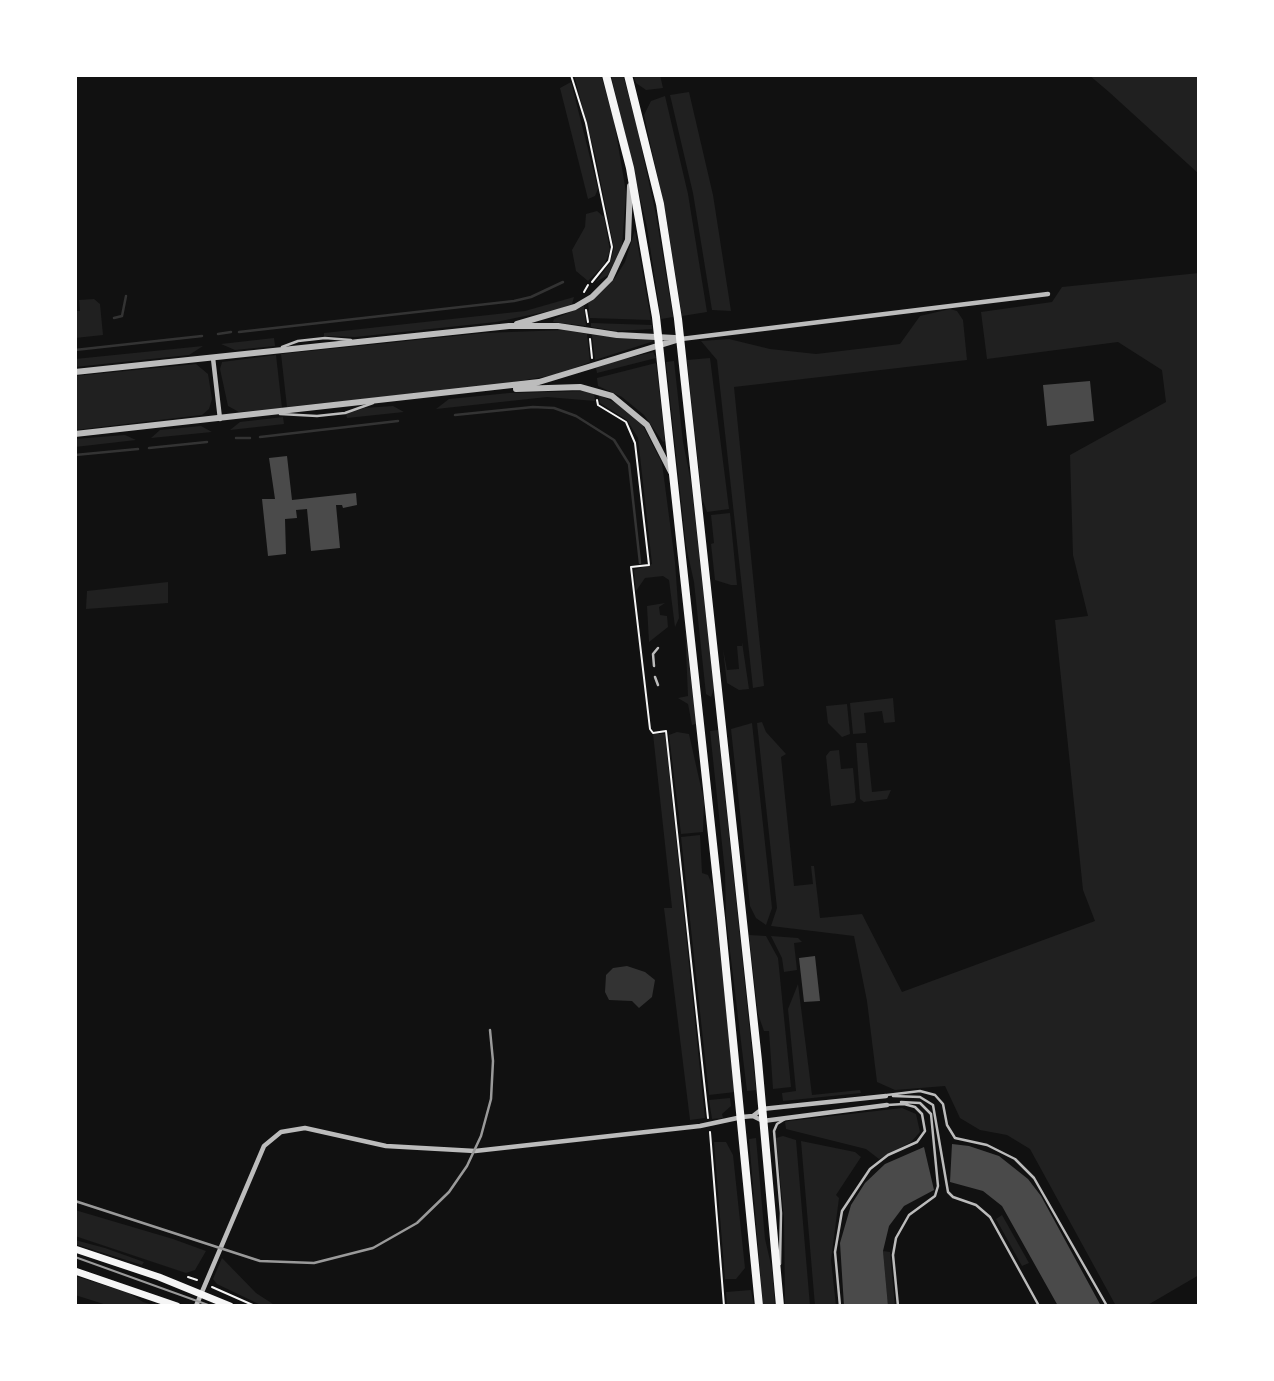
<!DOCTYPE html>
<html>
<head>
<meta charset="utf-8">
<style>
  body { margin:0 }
  #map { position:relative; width:1274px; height:1381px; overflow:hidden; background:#111; font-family:Quicksand,sans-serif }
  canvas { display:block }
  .frame { position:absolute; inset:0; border:77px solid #fff; pointer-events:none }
</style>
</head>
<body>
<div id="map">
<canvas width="1274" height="1381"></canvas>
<div class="frame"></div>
</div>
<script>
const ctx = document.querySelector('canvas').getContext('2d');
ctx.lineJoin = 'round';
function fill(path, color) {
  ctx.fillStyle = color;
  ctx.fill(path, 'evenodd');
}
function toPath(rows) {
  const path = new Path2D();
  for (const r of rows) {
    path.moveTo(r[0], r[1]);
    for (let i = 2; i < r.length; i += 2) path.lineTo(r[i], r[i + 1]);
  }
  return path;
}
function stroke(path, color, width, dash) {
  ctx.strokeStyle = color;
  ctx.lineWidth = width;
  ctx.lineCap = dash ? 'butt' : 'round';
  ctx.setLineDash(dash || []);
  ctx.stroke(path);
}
fill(toPath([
  [574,75,601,75,614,121,626,192,622,247,608,275,596,282,610,263,614,248,595,154],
  [611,75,623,75,636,123,656,215,673,317,661,319,647,227],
  [633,75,660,75,663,88,646,90,636,83],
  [1089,75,1199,75,1199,174,1109,92],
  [571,82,598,189,595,196,588,199,560,88],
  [689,92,713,195,731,311,712,310,693,193,670,95],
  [665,96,688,194,707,312,682,316,666,215,644,115,651,101],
  [597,211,604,217,610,251,604,265,588,281,576,271,572,250,585,227,586,214],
  [635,230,651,320,590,318,588,303,615,278,625,262],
  [1199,273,1199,1275,1146,1306,1116,1306,1030,1149,1007,1135,980,1130,960,1118,945,1086,895,1090,877,1082,867,1001,854,936,771,926,777,908,757,723,762,722,766,732,786,754,781,757,794,886,813,884,811,866,814,866,820,918,862,914,902,992,1095,921,1083,890,1055,620,1088,616,1073,555,1070,455,1166,402,1162,370,1118,342,987,359,981,312,1052,302,1062,287],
  [574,297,572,304,559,309,496,322,355,337,324,336,324,333,525,311],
  [94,299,100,304,103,335,75,338,75,311,80,311,79,300],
  [584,306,586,326,553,322,554,319],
  [950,309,957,311,963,320,967,360,734,387,764,686,753,688,717,360,701,341,729,339,770,349,816,354,900,344,920,316],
  [591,323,652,325,652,329,616,331,591,327],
  [565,330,587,334,590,362,560,374,496,385,287,407,281,354,484,333],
  [592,335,652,339,654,341,595,360],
  [274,338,275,346,235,350,221,344],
  [203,346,189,355,75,367,75,359],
  [653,352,656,358,597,373,596,368,609,363],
  [276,355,282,408,239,412,228,406,220,369,222,362],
  [710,358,729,509,707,512,702,498,687,360],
  [674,361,683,442,691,482,714,689,711,697,706,694,694,582,686,546,666,362],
  [656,363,665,441,663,442,644,415,622,397,598,386,597,378],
  [196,364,208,374,212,399,209,409,202,415,75,430,75,376],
  [585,391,594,393,595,401,547,397,436,409,449,399,509,393],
  [599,395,618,404,642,424,662,463,675,562,679,618,675,627,669,580,663,576,645,578,636,591,634,570,652,564,638,438,627,420,600,403],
  [393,406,404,412,347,418,346,414,364,408],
  [283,417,284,424,230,430,240,422],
  [201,426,212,432,151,438,160,430],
  [125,435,136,440,75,447,75,439],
  [730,513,737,585,731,585,715,580,711,544,714,543,711,515],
  [168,582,168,603,86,609,87,591],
  [665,603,659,607,660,615,667,616,668,627,649,642,647,606],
  [685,627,696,724,692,725,688,704,678,698,688,696],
  [742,642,749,689,739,690,727,683,723,649,727,670,739,669,737,646,742,646],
  [893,698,895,722,884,723,882,711,864,713,866,733,853,734,850,703],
  [847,704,850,734,842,737,828,723,826,706],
  [752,723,772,908,766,925,756,918,750,906,731,729],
  [718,730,756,1090,747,1091,726,918,725,872,710,731],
  [677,732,689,734,704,801,703,832,681,834,669,735],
  [653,734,665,734,705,1118,690,1120,664,908,672,908],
  [856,743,867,743,872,792,891,790,887,799,864,802,860,799],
  [839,750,841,769,853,768,856,800,854,803,831,806,826,756,830,751],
  [700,835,702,873,708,875,713,887,735,1092,709,1095,681,837],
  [749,935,766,936,778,958,791,1087,773,1089,769,1031,764,1031,758,1014],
  [771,936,798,938,802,942,794,943,797,970,784,972,782,958],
  [798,984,812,1095,860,1090,861,1093,783,1101,782,1093,796,1091,788,1009],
  [730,1098,731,1106,722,1114,723,1118,712,1119,709,1100],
  [902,1108,916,1114,920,1132,911,1142,879,1159,866,1149,786,1129,785,1122,789,1121],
  [783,1136,796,1140,810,1306,785,1306,784,1218,776,1138],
  [756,1138,765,1239,772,1269,775,1306,763,1306,749,1139],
  [801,1141,855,1152,861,1157,836,1195,839,1198,831,1260,836,1306,815,1306],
  [714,1142,726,1142,733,1155,745,1268,736,1279,725,1279],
  [75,1210,173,1239,206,1251,195,1270,186,1273,75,1236],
  [1002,1215,1029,1263,1022,1266,996,1219],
  [75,1240,105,1248,144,1262,142,1265,75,1244],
  [883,1251,890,1252,895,1306,888,1306],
  [222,1258,256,1293,276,1306,263,1306,217,1284,213,1279],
  [75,1276,129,1293,143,1302,157,1306,110,1306,75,1295],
  [751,1290,754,1306,727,1306,726,1292]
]), '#202020');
fill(toPath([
  [627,966,645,972,655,980,652,997,639,1008,632,1001,609,1000,605,992,606,975,613,968]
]), '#333');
stroke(toPath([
  [114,318,122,316,126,296],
  [239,332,514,301,531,297,563,282],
  [218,334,231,332],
  [75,350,202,336],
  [455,415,533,407,554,408,576,416,614,440,629,464,640,563],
  [260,437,398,421],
  [236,438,250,438],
  [149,448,207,442],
  [75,455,138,449]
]), '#333', 2.5);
fill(toPath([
  [1090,381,1094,421,1047,426,1043,385],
  [287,456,292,500,356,493,357,505,343,508,342,505,336,505,340,548,311,551,307,509,296,510,297,518,285,519,286,554,268,556,262,499,275,499,269,458],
  [815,956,820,1001,804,1002,799,958],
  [952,1144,969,1146,999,1156,1028,1179,1041,1196,1101,1306,1058,1306,1002,1206,983,1191,950,1182],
  [924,1147,934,1190,904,1206,889,1226,883,1251,888,1306,844,1306,840,1243,851,1205,865,1183,885,1164]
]), '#4a4a4a');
stroke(toPath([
  [571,75,586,123,612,247,609,261,592,282],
  [584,292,588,285],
  [586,310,588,322],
  [590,339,592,358],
  [597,400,598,405,626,422,635,443,649,565,631,567,650,729,653,733,666,731,708,1118],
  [710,1132,724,1306],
  [188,1277,197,1280],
  [212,1287,255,1306]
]), '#f5f5f5', 2);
stroke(toPath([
  [282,347,298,341,325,338,351,340],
  [280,414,317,416,345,413,373,403],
  [654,666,653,654,658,648],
  [655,677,658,685],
  [887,1095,920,1091,935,1095,943,1104,947,1125,955,1138,987,1145,1015,1159,1034,1178,1107,1306],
  [893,1096,920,1097,933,1105,948,1192,953,1197,976,1205,990,1217,1039,1306],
  [780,1264,781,1213,774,1131,777,1124,785,1119],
  [840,1306,835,1252,842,1211,870,1169,888,1155,917,1142,925,1131,922,1114,915,1107,904,1104,887,1105],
  [898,1306,893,1255,896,1238,909,1215,935,1196,938,1186,931,1114,920,1103,901,1102]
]), '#bcbcbc', 2.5);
stroke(toPath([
  [681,339,1048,294],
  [213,358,220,419],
  [753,1116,762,1109,886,1096],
  [196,1306,264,1146,281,1132,305,1128,386,1146,475,1151,700,1126,742,1117,753,1116,763,1121,887,1105]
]), '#bcbcbc', 4.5);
stroke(toPath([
  [517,324,575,307,592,297,610,279,628,240,630,186],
  [75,372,509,326,558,326,617,335,675,338],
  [516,389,580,387,612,396,647,425,671,472],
  [75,434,539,382,680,339]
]), '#bcbcbc', 6);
stroke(toPath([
  [75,1249,159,1277,230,1306],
  [75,1271,177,1306]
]), '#f5f5f5', 7);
stroke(toPath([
  [606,75,630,168,656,317,721,918,759,1306],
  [628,75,660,204,678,319,758,1061,780,1306]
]), '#f5f5f5', 8);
stroke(toPath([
  [75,1257,211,1306]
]), '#9a9a9a', 2);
stroke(toPath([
  [75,1201,260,1261,314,1263,373,1248,417,1223,449,1192,467,1166,481,1136,491,1099,493,1061,490,1030]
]), '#9a9a9a', 2.5);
</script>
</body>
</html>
